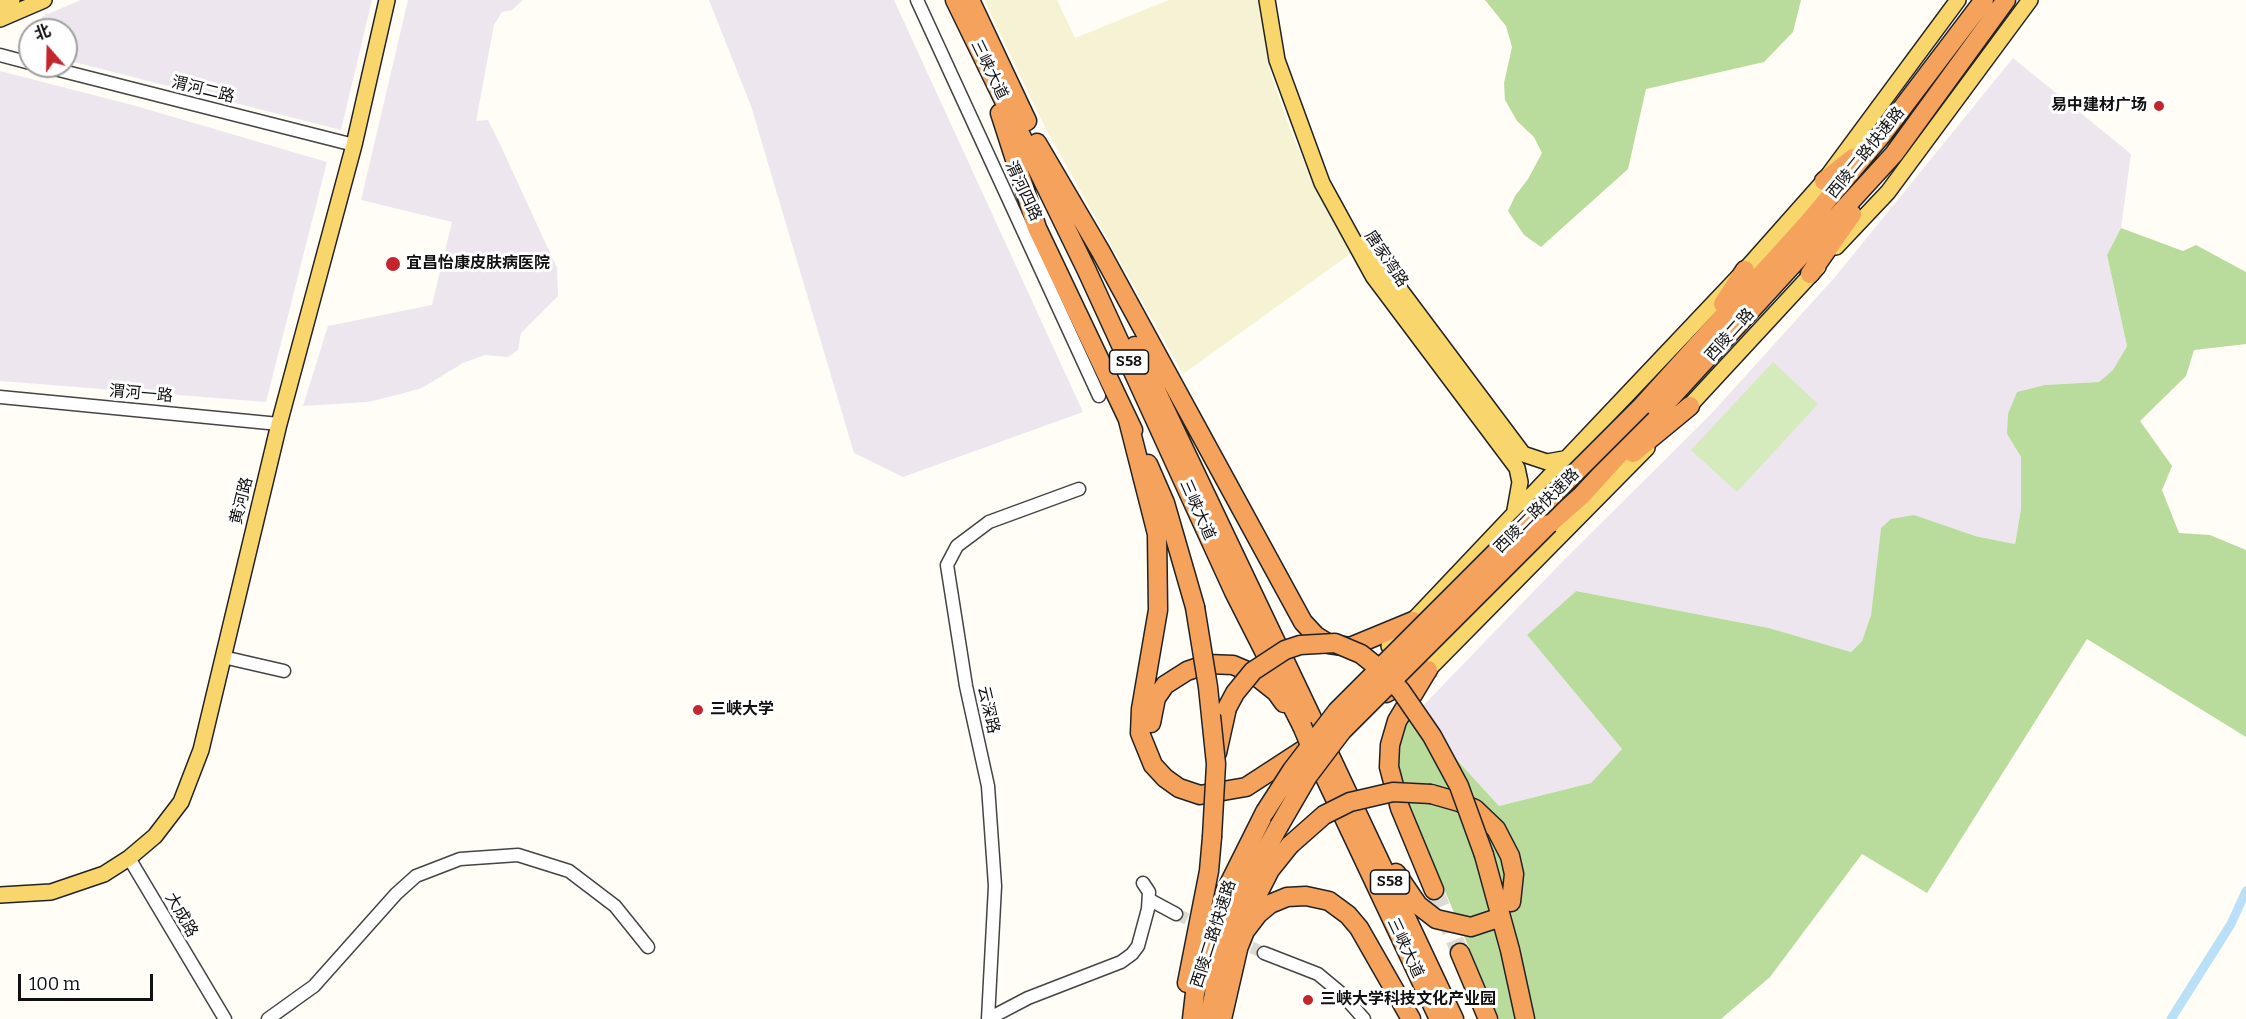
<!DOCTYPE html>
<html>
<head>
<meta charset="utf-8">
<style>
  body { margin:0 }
  #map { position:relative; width:2246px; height:1019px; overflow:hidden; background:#fffdf5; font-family:Bitter,"Noto Sans SC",serif }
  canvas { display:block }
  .north { position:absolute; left:18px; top:18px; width:60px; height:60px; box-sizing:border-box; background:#fff; border:2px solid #a0a0a0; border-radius:50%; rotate:340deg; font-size:16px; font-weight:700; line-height:24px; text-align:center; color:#111 }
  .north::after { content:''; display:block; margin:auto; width:21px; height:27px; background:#c4262e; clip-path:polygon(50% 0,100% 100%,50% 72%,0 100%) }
  .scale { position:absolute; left:18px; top:974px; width:135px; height:27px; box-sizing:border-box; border:3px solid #111; border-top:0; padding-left:8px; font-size:18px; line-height:21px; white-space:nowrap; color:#111; -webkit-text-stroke:4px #fff; paint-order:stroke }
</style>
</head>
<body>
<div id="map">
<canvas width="2246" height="1019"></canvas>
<div class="north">北</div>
<div class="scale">100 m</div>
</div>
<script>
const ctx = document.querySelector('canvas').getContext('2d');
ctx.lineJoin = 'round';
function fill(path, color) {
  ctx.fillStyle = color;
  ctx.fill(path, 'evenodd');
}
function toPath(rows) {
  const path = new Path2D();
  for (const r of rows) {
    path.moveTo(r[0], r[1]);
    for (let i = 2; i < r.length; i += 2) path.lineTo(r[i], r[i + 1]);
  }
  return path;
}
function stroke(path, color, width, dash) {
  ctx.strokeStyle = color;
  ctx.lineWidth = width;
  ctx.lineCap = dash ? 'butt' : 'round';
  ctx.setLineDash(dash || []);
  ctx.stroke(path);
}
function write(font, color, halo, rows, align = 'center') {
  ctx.font = font + ' Bitter,"Noto Sans SC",serif';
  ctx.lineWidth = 6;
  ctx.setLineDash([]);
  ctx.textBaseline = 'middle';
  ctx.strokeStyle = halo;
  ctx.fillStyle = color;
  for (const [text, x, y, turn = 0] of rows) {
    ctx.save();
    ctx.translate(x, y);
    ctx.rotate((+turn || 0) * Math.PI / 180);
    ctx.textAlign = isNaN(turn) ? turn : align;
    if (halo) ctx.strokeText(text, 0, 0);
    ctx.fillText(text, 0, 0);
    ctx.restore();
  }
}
fill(toPath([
  [81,0,372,0,341,130,66,60,66,30,39,30,43,16],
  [408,0,523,0,512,10,502,12,494,25,476,121,488,120,499,142,557,268,558,296,521,333,518,350,508,357,485,355,463,363,422,388,397,395,368,402,303,406,328,326,432,305,452,222,361,200],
  [709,0,894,0,1083,412,903,477,854,453,751,106],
  [2013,58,2131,154,2121,228,2107,255,2127,346,2113,370,2099,382,2045,385,2007,434,2021,457,2021,509,2015,544,1975,536,1881,529,1871,615,1862,641,1851,652,1769,628,1576,591,1527,635,1622,749,1591,783,1499,806,1415,714,1561,563,1711,414,1835,277],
  [0,71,136,106,327,162,266,402,0,381]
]), '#eee6ef');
fill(toPath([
  [984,0,1057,0,1075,38,1169,0,1260,0,1269,67,1287,122,1313,182,1353,252,1183,374,1046,129]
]), '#f6f3d4');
fill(toPath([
  [1773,362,1818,404,1737,492,1691,450]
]), '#d5ebbd');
fill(toPath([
  [1485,0,1801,0,1793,32,1764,62,1646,89,1628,169,1541,247,1524,235,1508,211,1515,196,1528,179,1542,153,1534,137,1517,121,1505,100,1504,83,1512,47,1506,26],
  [2121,228,2183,251,2196,245,2246,272,2246,344,2194,350,2186,376,2140,421,2172,466,2162,490,2179,533,2210,535,2246,550,2246,737,2087,639,1927,893,1862,854,1770,977,1721,1019,1499,1019,1414,818,1396,766,1399,742,1406,723,1415,714,1499,806,1591,783,1622,749,1527,635,1576,591,1769,628,1851,652,1862,641,1871,615,1881,528,1891,519,1914,515,1975,536,2015,544,2021,509,2021,457,2007,434,2008,414,2017,392,2045,385,2099,382,2113,370,2127,346,2107,255]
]), '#b9dc9c');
stroke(toPath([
  [2171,1019,2231,924,2246,891]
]), '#b9e0f7', 9);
stroke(toPath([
  [1176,914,1203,926],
  [1235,940,1264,953]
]), '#dbdad3', 12, [12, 6]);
stroke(toPath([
  [1434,890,1460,953]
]), '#dbdad3', 18, [18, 9]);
const minor = toPath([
  [917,0,1099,396],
  [0,55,30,63],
  [43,66,354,145],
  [0,397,279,424],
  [223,657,284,671],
  [129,858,225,1019],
  [1150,900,1176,914],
  [1264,953,1318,974,1342,994,1364,1019],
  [268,1019,314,986,396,894,416,876,460,859,518,855,569,871,615,906,648,947],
  [988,1019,995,886,988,786,966,686,947,565,957,546,989,522,1079,489],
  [988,1019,1028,998,1121,962,1132,954,1138,946,1148,909,1149,892,1143,883]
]);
const major = toPath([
  [1267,0,1277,60,1322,183,1373,276,1517,468,1520,482,1515,510],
  [0,6,12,0],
  [0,19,44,0],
  [1365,243,1523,454,1547,462,1569,458],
  [1836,247,1888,192,2030,0],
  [1682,414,1818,267],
  [1389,646,1745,270,1824,181,1958,0],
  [1428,670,1647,448],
  [0,895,51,892,104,874,129,858,155,836,181,802,201,750,279,424,354,145,387,0]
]);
const highway = toPath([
  [955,0,1087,271,1234,592,1302,726],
  [970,0,1027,121],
  [1000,113,1037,228,1133,430],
  [1037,143,1101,252,1303,622,1316,636,1329,644,1350,647,1413,621],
  [1824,181,1853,158],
  [1810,274,1852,214],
  [1723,304,1745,270],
  [1135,346,1312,718],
  [1642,406,1807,224,1881,136,1984,0],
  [1128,420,1157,534,1158,610,1141,709,1140,733,1153,765,1165,778,1179,788,1200,795,1246,787,1306,748],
  [1633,453,1690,406],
  [1148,464,1165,503,1195,607],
  [1549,524,1581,496,1894,154,2006,0],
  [1427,671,1397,721,1390,745,1389,767,1400,808,1434,890],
  [1386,693,1428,670],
  [1151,723,1156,698,1165,685,1187,671,1207,664,1233,665,1252,673,1276,692,1284,703],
  [1325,745,1454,1019],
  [1313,752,1439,1019],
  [1217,753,1227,708],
  [1431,794,1459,802,1475,809,1496,829,1510,856,1514,874,1511,902],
  [1484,855,1510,950,1525,1019],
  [1396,873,1418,905,1436,919,1471,927,1495,919],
  [1247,915,1270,870,1290,845],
  [1460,953,1488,1019],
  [1235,956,1245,931,1258,914,1270,904,1287,897,1306,896,1329,901,1348,915,1359,928,1411,1019],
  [1187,983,1209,871,1212,837],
  [1192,1019,1195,993,1225,892,1265,812],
  [1209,1019,1221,958,1234,916,1249,881,1279,826],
  [1222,1019,1239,945]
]);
stroke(minor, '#444', 15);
stroke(major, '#222', 18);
stroke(highway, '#222', 21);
stroke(minor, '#fff', 12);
stroke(major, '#f9d66b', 15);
stroke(highway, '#f5a25d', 18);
const highwayBridge = toPath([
  [1195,607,1208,687,1216,764,1212,837],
  [1227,708,1235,693,1253,671,1285,650,1300,645,1335,643,1361,654,1386,674,1401,691,1432,736,1459,786,1484,855],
  [1302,726,1313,752],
  [1265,812,1292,770,1337,711,1642,406],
  [1279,826,1308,776,1342,731,1549,524],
  [1290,845,1324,815,1350,802,1393,792,1431,794]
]);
stroke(highwayBridge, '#222', 21, []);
stroke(highwayBridge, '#f5a25d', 18);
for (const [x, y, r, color] of [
  [2159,106,6,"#c4262e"],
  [393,264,8,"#c4262e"],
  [698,710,6,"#c4262e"],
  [1308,1000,6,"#c4262e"]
]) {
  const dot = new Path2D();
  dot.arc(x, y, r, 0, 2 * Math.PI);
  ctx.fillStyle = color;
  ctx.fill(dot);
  stroke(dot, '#fff', 2);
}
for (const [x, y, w] of [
  [1129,362,39],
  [1390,882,39]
]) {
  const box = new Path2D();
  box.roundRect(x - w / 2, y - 12, w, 24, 4.5);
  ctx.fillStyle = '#fff';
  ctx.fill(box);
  stroke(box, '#111', 1.5);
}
write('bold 15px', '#111', null, [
  ["S58",1129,362],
  ["S58",1390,882]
]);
write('16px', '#111', '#fff', [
  ["三峡大道",989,70,64],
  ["渭河二路",203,90,14],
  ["西陵二路快速路",1866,153,-51],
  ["渭河四路",1023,191,65],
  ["唐家湾路",1386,259,56],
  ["西陵二路",1730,335,-48],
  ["渭河一路",141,394,5],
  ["黄河路",242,501,-76],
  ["三峡大道",1197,510,66],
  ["西陵二路快速路",1537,511,-45],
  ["云深路",988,710,77],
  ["大成路",181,915,60],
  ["西陵二路快速路",1214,934,-72],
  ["三峡大道",1405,948,65]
]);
write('bold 16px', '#111', '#fff', [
  ["易中建材广场",2147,106,"right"],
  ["宜昌怡康皮肤病医院",406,264],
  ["三峡大学",710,710],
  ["三峡大学科技文化产业园",1320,1000]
], 'left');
</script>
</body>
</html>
